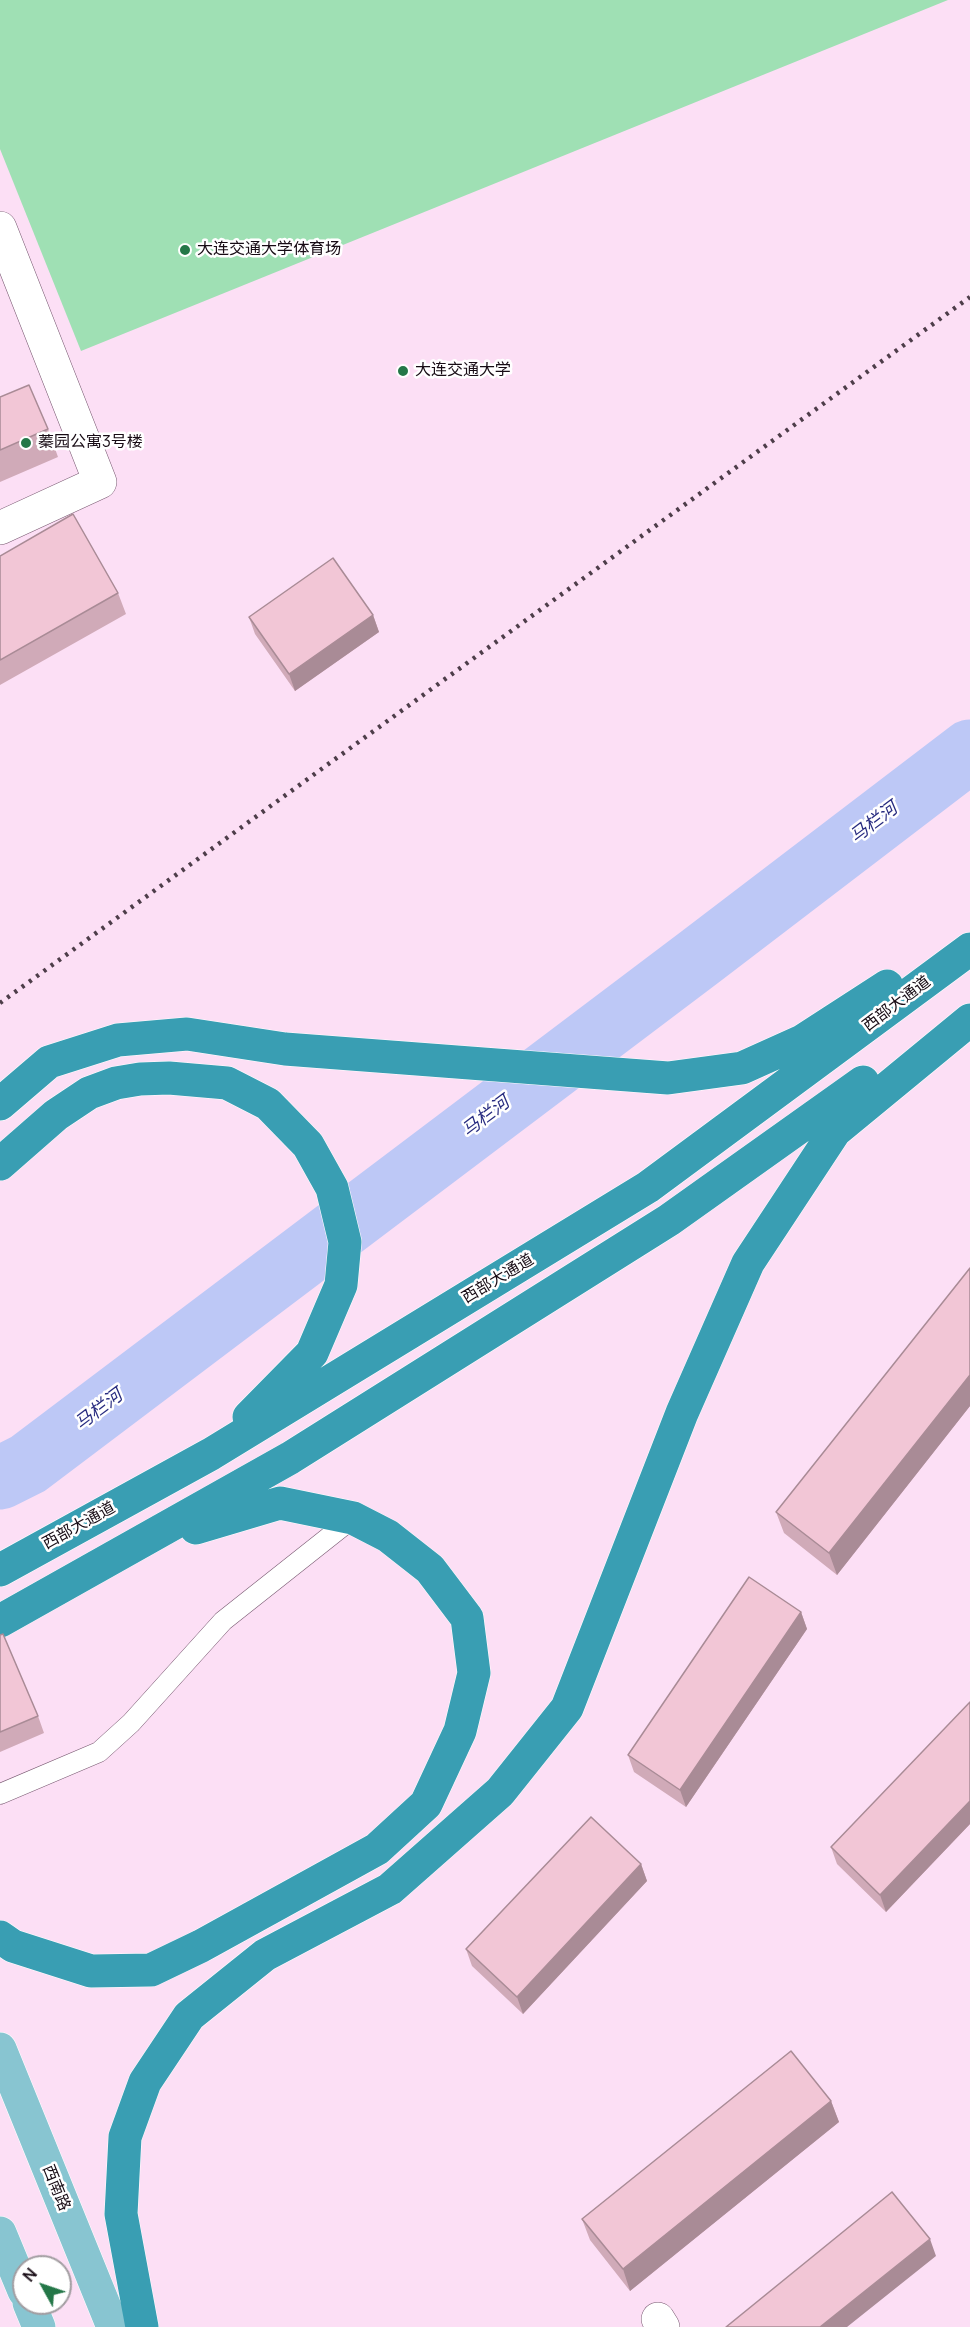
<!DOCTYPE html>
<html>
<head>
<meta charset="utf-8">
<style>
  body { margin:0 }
  #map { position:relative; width:970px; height:2327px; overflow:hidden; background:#fcdff5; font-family:Manrope,sans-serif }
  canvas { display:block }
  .north { position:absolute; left:12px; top:2255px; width:60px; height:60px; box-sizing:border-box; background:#fff; border:2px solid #a29da1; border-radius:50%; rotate:310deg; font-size:16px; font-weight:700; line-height:24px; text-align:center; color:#170b14 }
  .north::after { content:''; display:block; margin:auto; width:21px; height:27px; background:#247748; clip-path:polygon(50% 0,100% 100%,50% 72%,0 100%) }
</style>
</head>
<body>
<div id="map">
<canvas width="970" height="2327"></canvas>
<div class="north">N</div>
</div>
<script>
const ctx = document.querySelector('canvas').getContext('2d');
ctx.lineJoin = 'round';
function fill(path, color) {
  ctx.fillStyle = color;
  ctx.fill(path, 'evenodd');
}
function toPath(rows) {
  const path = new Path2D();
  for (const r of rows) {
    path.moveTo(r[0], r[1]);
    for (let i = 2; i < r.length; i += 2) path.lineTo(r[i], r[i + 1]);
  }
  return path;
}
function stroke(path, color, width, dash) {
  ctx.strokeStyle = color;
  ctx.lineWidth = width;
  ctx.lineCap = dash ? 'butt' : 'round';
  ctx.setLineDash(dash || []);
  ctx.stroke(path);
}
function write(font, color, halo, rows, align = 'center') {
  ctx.font = font + ' Manrope,"Noto Sans SC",sans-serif';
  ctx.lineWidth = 5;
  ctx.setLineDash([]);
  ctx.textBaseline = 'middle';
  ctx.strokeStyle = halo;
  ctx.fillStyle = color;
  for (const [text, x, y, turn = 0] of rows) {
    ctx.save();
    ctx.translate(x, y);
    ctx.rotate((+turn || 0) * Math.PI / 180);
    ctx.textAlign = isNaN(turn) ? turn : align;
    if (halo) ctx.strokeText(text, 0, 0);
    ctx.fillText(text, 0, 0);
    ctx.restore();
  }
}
fill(toPath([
  [0,0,948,0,81,351,0,149]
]), '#9fe0b4');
stroke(toPath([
  [0,1478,28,1464,700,957,970,751]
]), '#bdc8f6', 63);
const lane = toPath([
  [0,1794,99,1752,131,1723,223,1621,353,1518]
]);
const street = toPath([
  [0,228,100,482,0,528],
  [658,2319,663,2327]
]);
const primary = toPath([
  [0,2049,113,2327],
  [0,2233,24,2291],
  [29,2303,39,2327]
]);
const highway = toPath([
  [0,1104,49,1062,118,1040,187,1034,285,1049,668,1078,742,1068,802,1041,887,986],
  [0,1164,56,1115,89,1093,116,1083,140,1079,169,1078,227,1083,268,1104,308,1145,332,1188,345,1242,341,1285,312,1353,249,1417],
  [0,1570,211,1454,648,1187,970,949],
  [0,1621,290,1458,669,1220,863,1082],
  [0,1937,13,1946,91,1971,151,1970,201,1946,377,1849,426,1804,460,1731,474,1673,467,1618,430,1569,388,1536,353,1518,280,1503,196,1528],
  [142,2327,121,2214,125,2137,145,2082,189,2016,265,1955,390,1889,500,1792,567,1708,682,1413,748,1263,835,1131,970,1020]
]);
stroke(lane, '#785971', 21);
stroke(street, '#785971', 34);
stroke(primary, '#fff', 34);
stroke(highway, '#fff', 34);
stroke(lane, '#fff', 20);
stroke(street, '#fff', 33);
stroke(primary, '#88c5d1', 33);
stroke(highway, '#399eb3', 33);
stroke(toPath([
  [0,1003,970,297]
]), '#4d3d49', 4.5, [3, 6]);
fill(toPath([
  [0,397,48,429,58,457,0,482],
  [0,556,118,593,126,614,0,685],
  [373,615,379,632,295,691,255,634,249,617],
  [970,1268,970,1406,837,1575,784,1533,776,1512],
  [801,1612,807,1629,686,1807,634,1772,628,1755],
  [0,1635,38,1716,44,1733,0,1752],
  [970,1702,970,1824,886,1912,837,1864,831,1847],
  [641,1864,647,1881,523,2014,472,1966,466,1949],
  [831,2101,839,2122,630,2291,590,2240,582,2219]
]), '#d0aab8');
fill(toPath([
  [373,615,379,632,295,691,289,674],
  [970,1375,970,1406,837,1575,829,1553],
  [801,1612,807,1629,686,1807,680,1790],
  [970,1801,970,1824,886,1912,880,1895],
  [641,1864,647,1881,523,2014,517,1997],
  [831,2101,839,2122,630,2291,623,2269],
  [930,2239,936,2256,847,2327,820,2327]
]), '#a98b96');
const building = toPath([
  [29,385,48,429,0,450,0,397,29,385],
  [73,514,118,593,0,660,0,556,73,514],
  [333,558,373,615,289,674,249,617,333,558],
  [970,1268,970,1375,829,1553,776,1512,970,1268],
  [749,1577,801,1612,680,1790,628,1755,749,1577],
  [3,1634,38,1716,0,1732,0,1635,3,1634],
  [970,1702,970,1801,880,1895,831,1847,970,1702],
  [591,1817,641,1864,517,1997,466,1949,591,1817],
  [791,2051,831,2101,623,2269,582,2219,791,2051],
  [892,2192,930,2239,820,2327,726,2327,892,2192]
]);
fill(building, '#f2c6d6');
stroke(building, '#a98b96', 1.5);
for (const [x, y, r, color] of [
  [185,250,6,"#247748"],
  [403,371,6,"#247748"],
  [26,443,6,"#247748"]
]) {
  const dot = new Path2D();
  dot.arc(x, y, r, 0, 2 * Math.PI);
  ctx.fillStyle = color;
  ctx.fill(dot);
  stroke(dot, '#fff', 2);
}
write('16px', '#170b14', '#fff', [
  ["大连交通大学体育场",197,250],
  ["大连交通大学",415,371],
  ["蓁园公寓3号楼",38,443]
], 'left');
write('16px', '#170b14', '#fff', [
  ["西部大通道",897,1004,-37],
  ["西部大通道",498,1279,-31],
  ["西部大通道",79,1526,-29],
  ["西南路",56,2188,68]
]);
write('italic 18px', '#282c80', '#fff', [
  ["马栏河",874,823,-37],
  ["马栏河",486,1117,-37],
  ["马栏河",99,1410,-37]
]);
</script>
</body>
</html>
